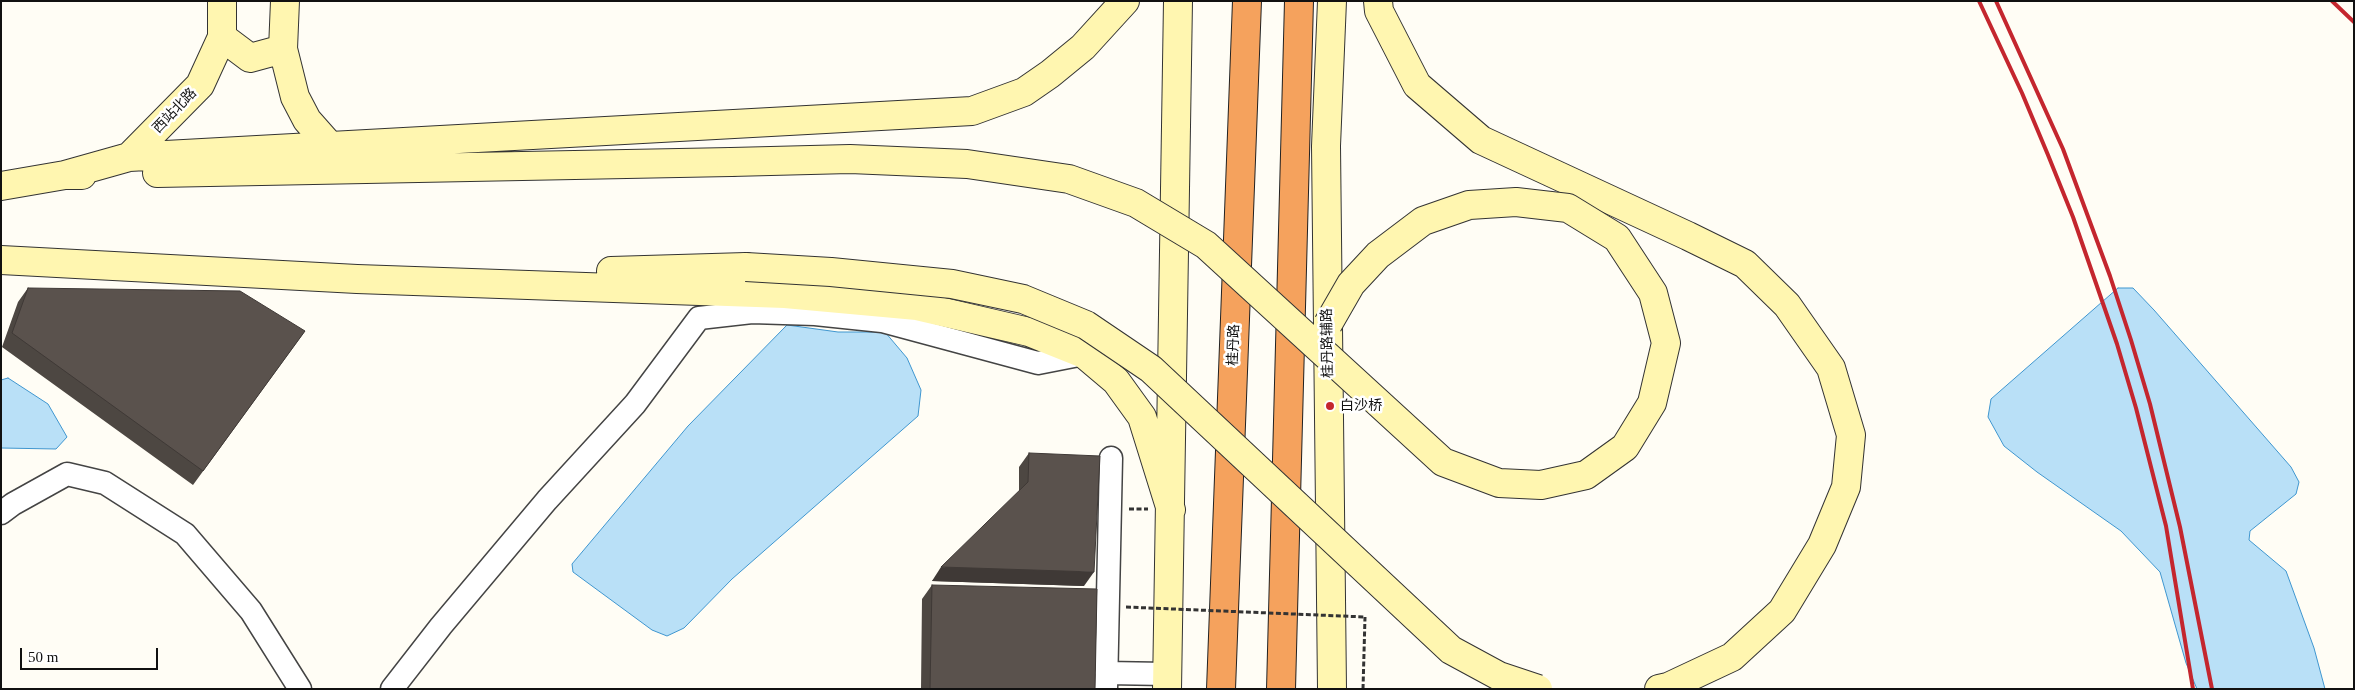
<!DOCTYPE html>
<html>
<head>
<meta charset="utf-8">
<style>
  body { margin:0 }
  #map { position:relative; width:2355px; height:690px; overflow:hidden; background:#fffdf5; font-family:"Times New Roman",serif }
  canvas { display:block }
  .frame { position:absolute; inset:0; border:2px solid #111; pointer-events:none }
  .scale { position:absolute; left:20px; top:648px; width:138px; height:22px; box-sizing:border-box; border:2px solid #111; border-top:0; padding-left:6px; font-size:15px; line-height:18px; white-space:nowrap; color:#111; -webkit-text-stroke:4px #fff; paint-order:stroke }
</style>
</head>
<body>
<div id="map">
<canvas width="2355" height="690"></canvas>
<div class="frame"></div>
<div class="scale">50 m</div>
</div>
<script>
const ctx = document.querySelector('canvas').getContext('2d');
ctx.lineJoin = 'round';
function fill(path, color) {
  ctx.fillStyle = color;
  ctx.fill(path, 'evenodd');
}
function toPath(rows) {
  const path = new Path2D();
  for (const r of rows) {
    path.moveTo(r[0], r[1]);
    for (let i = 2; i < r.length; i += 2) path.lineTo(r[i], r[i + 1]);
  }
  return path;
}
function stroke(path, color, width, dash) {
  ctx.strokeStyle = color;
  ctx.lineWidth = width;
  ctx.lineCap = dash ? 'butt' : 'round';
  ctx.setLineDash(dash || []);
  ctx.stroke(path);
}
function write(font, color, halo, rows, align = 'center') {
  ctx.font = font + ' "Times New Roman","Noto Sans SC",serif';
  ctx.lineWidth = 5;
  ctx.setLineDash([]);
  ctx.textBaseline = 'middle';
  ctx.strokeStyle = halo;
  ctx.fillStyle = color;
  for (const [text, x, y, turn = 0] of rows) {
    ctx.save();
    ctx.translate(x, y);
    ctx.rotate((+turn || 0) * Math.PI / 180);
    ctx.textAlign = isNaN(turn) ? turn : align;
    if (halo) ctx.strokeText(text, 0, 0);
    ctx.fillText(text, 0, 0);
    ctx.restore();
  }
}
const water = toPath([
  [2118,288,2133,288,2154,310,2291,467,2299,482,2296,494,2250,531,2249,540,2286,571,2314,648,2325,689,2197,689,2186,663,2160,572,2121,531,2037,472,2004,446,1988,417,1991,399,2118,288],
  [787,325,838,332,885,332,907,358,921,390,918,416,732,579,684,628,667,636,652,630,573,572,572,564,688,426,787,325],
  [8,378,48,404,67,437,56,449,1,448,1,380,8,378]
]);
fill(water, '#b9e0f7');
stroke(water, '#3f96cf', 1);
const street = toPath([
  [1,513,13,504,67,474,105,483,185,534,251,611,300,689],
  [1106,673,1167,674],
  [392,689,441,626,547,500,635,404,699,318,752,312,815,314,882,321,1038,363,1084,354],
  [1106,689,1111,458]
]);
const secondary = toPath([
  [285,1,283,49,295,97,307,120,330,146],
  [1332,1,1326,146,1332,689],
  [1378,1,1379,11,1417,85,1481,140,1688,236,1745,264,1787,305,1831,368,1851,435,1846,487,1822,545,1782,611,1732,657,1668,687,1659,689],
  [222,37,250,58,283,49],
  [129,157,200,85,222,37,222,1],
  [157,173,731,162],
  [65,175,129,157,972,111,1024,92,1050,74,1083,47,1125,1],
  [1,186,65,175,82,175],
  [1,260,357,279,785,294,917,306,1029,332,1084,354,1116,381,1142,417,1171,510],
  [611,271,746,267],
  [1167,689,1178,1]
]);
const highway = toPath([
  [1221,689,1247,1],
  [1281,689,1299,1]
]);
stroke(street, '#444', 25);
stroke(secondary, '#333', 30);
stroke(highway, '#222', 30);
stroke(toPath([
  [1129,509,1148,509],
  [1363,689,1365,617]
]), '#333', 3, [5, 2.5]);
stroke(street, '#fff', 22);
stroke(secondary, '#fff6b0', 28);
stroke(highway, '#f5a25d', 28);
stroke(toPath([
  [1979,1,2022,93,2048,155,2073,217,2117,344,2136,408,2166,526,2193,689],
  [1996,1,2063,149,2110,276,2131,340,2150,404,2180,527,2212,689],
  [2332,1,2354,22]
]), '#c4262e', 4);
const secondaryBridge = toPath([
  [731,162,850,159,967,164,1069,179,1136,203,1206,245,1443,462,1499,483,1541,485,1586,475,1625,447,1652,403,1666,343,1653,293,1617,238,1568,208,1516,202,1469,205,1423,221,1378,255,1351,284,1328,324],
  [746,267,831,272,952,284,1023,299,1086,325,1151,369,1451,650,1499,676,1538,689]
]);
stroke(secondaryBridge, '#333', 30, []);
stroke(toPath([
  [1126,607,1365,617]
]), '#333', 3, [5, 2.5]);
stroke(secondaryBridge, '#fff6b0', 28);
fill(toPath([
  [28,288,305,331,193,485,2,347,18,302],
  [1029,453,1084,586,932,581,1019,492,1019,467],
  [932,585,1095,689,921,689,922,599]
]), '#4d4742');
fill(toPath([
  [941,567,1094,572,1084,586,932,581]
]), '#3f3936');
const building = toPath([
  [28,288,240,291,305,331,203,471,12,333,28,288],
  [1029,453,1100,456,1094,572,941,567,1028,482,1029,453],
  [932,585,1097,589,1095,689,930,689,932,585]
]);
fill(building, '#5a524d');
stroke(building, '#3f3936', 1);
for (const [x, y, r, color] of [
  [1330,406,5,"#c4262e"]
]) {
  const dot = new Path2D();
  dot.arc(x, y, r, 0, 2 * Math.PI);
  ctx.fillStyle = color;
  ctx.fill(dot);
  stroke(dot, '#fff', 2);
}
write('14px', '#111', '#fff', [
  ["西站北路",175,111,-46],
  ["桂丹路辅路",1328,343,-91],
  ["桂丹路",1234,345,-88]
]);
write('14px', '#111', '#fff', [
  ["白沙桥",1340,406]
], 'left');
</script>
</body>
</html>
